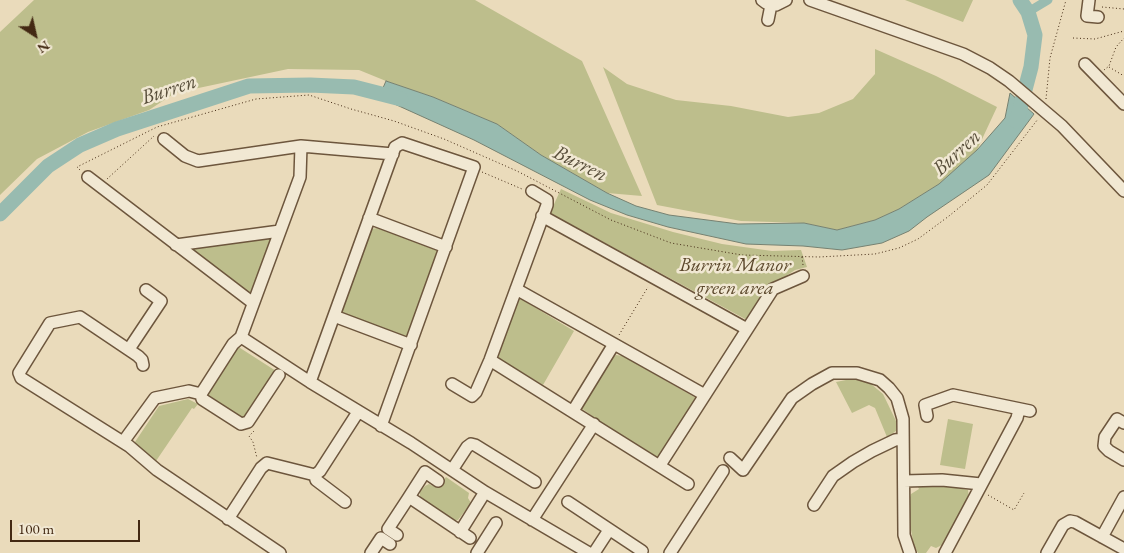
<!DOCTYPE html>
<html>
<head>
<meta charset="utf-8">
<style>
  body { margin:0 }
  #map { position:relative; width:1124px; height:553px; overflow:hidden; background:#eadbbb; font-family:"EB Garamond",serif }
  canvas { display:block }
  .north { position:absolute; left:10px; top:10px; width:50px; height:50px; -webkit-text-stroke:4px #f1e8d3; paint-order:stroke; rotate:145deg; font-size:14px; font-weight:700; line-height:20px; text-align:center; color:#432913 }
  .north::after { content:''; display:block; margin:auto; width:18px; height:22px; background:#432913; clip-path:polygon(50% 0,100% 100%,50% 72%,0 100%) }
  .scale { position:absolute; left:10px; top:520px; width:130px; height:22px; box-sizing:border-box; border:2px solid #432913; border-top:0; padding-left:6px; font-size:15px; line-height:18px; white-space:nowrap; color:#432913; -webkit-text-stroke:4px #f1e8d3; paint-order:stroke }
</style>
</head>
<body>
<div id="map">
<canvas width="1124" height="553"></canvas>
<div class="north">N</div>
<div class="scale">100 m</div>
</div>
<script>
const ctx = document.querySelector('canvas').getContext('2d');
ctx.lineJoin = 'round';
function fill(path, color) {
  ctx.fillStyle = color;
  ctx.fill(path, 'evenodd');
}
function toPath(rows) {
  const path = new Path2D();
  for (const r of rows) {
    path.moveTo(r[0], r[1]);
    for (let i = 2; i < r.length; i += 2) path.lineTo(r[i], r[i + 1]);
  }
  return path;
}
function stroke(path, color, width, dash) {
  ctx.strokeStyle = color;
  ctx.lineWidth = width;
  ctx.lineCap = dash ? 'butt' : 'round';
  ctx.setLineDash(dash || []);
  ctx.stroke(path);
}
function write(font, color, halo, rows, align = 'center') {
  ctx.font = font + ' "EB Garamond",serif';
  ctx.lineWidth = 5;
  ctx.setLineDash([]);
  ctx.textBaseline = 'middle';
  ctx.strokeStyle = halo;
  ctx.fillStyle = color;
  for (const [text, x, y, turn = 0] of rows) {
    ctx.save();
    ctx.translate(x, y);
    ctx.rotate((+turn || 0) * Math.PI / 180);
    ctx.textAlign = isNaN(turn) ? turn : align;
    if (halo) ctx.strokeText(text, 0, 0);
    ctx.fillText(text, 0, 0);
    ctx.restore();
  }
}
fill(toPath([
  [34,0,475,0,582,61,642,196,607,193,541,155,497,124,433,97,386,81,359,70,288,69,175,93,149,110,88,132,37,159,0,195,0,32],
  [905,0,973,0,963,22],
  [875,49,936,76,997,107,977,150,939,184,899,209,875,220,837,230,804,223,741,221,657,205,603,67,627,84,676,100,731,106,788,117,819,113,853,99,875,74],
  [561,189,611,213,673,232,722,244,772,251,801,250,807,267,795,270,768,288,747,320,550,213],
  [377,228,438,251,410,334,406,338,341,313,340,310,371,229],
  [268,236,271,240,252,291,249,294,193,252,193,249,195,248],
  [518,299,521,299,574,331,543,385,498,358],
  [237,346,276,371,244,419,241,419,208,400,206,393],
  [616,355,623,356,696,398,698,401,663,455,657,458,652,458,581,408,613,357],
  [846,380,859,380,871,384,883,394,896,421,896,431,887,437,875,408,869,405,852,413,836,382],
  [188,399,198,404,194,409,192,408,156,461,135,444,135,442,159,406],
  [948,419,973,424,965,469,940,465],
  [446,477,469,493,468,498,471,503,458,520,454,520,422,500,420,496,420,492,425,486,429,484,437,488],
  [942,485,968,490,969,499,944,544,936,548,931,546,926,553,918,553,914,546,911,530,909,501,911,494,919,489,918,487]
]), '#bdbe8c');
const water = toPath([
  [386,81,433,97,497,124,541,155,607,193,636,206,669,215,738,224,804,223,837,230,875,220,899,209,939,184,977,150,1005,118,1010,93,1034,114,989,175,927,217,909,231,882,243,842,250,803,246,746,244,668,227,627,215,590,200,474,140,379,97,386,81]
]);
fill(water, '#98bbb0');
stroke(water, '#768171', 1);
stroke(toPath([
  [1028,12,1048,0]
]), '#98bbb0', 9);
stroke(toPath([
  [1016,121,1018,116,1031,67,1035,35,1028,12,1020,0],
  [0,214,48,166,80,145,117,129,249,86,310,85,354,87,401,99]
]), '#98bbb0', 15);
const minor = toPath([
  [762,0,766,3,776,5,786,0],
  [810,0,963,54,990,68,1009,81,1062,126,1124,191],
  [1089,0,1087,16,1098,17],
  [768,20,771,5],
  [1085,64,1124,104],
  [164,139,185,156,198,161,301,146],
  [88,177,253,303],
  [542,216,747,329],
  [369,218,446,247],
  [176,245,280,231],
  [516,289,705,395],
  [334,316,411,345],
  [241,337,310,382,411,443,485,492,589,553],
  [129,349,161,301,146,290],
  [490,360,688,484],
  [143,365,142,360,138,356,80,317,50,323,19,373,21,378,129,446,157,470,280,553],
  [279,375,248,422,241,424,202,399,201,394,233,344,241,337,300,177,301,146,393,154],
  [310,382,395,147,402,143,474,167,381,426],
  [452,384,472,396,476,392,490,360,547,205,547,200,532,191],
  [573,411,614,344],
  [927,416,925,405,953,395,1030,411],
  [1124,423,1117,419,1105,437,1104,446,1109,451,1124,460],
  [123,442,155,398,189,391,201,394],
  [730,458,743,470,792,398,812,384,832,373,857,373,880,380,889,388,897,398,903,419,904,535,910,553],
  [660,465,773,289,803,276],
  [452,470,467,447,471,444,475,445,535,482],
  [315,475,316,480,345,502],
  [438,481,425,472,409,497,470,538],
  [904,481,942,480,981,484],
  [568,502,642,551,641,553],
  [814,505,833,476,853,462,872,451,895,440,902,439],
  [228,519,261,468,267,463,315,475,320,471,358,412],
  [532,520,594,424],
  [460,532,485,492],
  [397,535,388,529,409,497],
  [1102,537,1124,497],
  [371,553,381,538,390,544],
  [477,553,496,523],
  [594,553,609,530],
  [670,553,723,471],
  [945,553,1017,418,1019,409],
  [1047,553,1063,525,1070,521,1075,522,1124,549]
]);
stroke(minor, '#6d563d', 14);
stroke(toPath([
  [1102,7,1124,9],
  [1073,38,1095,39,1124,31],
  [1109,67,1124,76],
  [1104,70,1109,66,1116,47,1124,38],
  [1046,99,1050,58,1066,0],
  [80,170,77,167,157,127,256,99,309,95,351,109,394,121,444,139,517,171,611,220,671,243,742,255,819,257,875,254,899,248,918,239,949,216,987,185,1038,119],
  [482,172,522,189],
  [107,179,154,136],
  [802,257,803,265],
  [619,335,648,287],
  [254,431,249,436,253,442,257,458],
  [988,495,1014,510,1024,493]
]), '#432913', 1, [1, 2.5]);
stroke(minor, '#f1e8d3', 11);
write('italic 20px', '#5b472b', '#f1e8d3', [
  ["Burrin Manor",735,266],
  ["green area",735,289]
]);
write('italic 21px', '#584e3a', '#f1e8d3', [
  ["Burren",169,90,-18],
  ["Burren",957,153,-43],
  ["Burren",580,164,26]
]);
</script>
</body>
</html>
